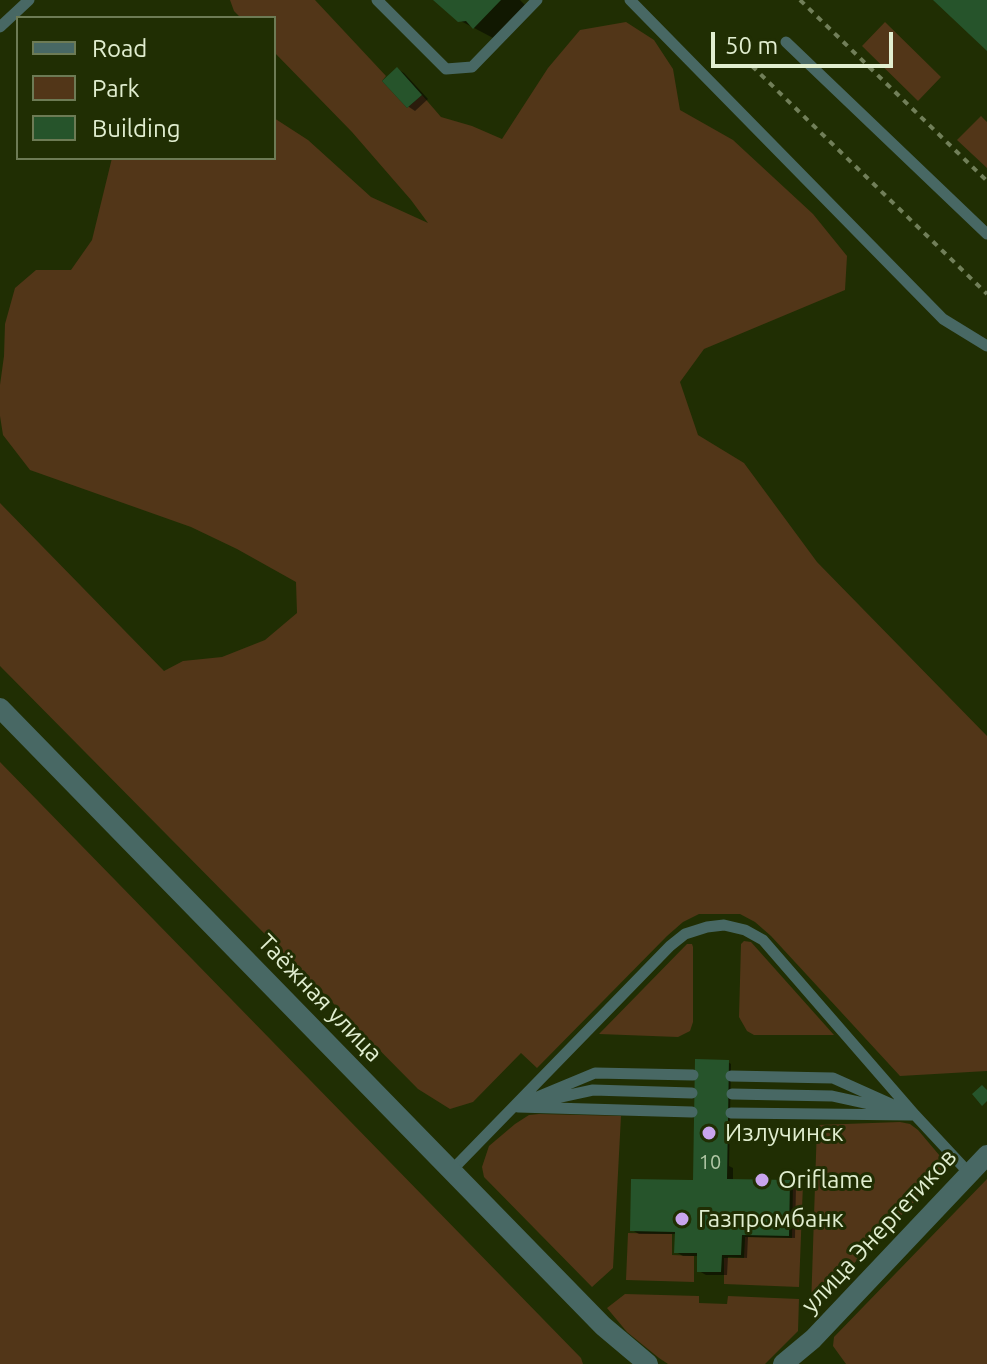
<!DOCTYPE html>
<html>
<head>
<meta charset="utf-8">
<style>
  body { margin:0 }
  #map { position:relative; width:987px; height:1364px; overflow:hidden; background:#202e03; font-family:Ubuntu,sans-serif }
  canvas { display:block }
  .legend { position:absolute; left:16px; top:16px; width:260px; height:144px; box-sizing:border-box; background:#202e03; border:2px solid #6d7b55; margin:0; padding:10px 14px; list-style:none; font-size:24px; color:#e1eed0 }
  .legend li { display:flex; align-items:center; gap:16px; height:40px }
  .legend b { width:40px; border:2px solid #6d7b55 }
  .scale { position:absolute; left:711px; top:32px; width:182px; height:36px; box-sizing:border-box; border:4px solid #e1eed0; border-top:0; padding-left:10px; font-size:24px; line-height:28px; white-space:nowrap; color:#e1eed0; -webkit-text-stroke:6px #202e03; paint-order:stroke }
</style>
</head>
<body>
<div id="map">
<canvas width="987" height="1364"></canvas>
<ul class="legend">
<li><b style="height:10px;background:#486864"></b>Road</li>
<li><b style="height:22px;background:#523618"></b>Park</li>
<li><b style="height:22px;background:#26542b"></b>Building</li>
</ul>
<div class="scale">50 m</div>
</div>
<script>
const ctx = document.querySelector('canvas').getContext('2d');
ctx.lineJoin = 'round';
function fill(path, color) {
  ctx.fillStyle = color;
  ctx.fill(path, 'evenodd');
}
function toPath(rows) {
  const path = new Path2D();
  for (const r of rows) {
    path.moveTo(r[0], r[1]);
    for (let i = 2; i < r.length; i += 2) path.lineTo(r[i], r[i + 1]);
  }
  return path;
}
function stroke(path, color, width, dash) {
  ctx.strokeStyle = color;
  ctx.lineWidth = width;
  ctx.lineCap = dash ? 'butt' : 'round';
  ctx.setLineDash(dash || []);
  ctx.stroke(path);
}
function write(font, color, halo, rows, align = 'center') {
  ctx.font = font + ' Ubuntu,sans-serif';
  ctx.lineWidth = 6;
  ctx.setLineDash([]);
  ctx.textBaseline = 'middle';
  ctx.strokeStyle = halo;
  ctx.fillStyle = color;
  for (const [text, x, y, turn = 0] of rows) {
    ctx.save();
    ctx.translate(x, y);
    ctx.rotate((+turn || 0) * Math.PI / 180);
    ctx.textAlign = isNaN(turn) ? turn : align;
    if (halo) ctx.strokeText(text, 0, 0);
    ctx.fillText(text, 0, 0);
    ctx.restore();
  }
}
fill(toPath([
  [230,0,315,0,386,76,382,81,407,108,422,95,441,117,472,126,502,139,548,68,580,30,626,22,654,40,673,69,680,110,733,140,813,214,847,256,845,290,704,349,680,382,698,435,744,463,817,562,987,736,987,1071,900,1076,771,936,755,922,740,914,699,914,683,922,667,936,537,1068,521,1053,473,1102,450,1109,418,1089,0,666,0,503,164,671,183,661,222,657,265,640,297,613,296,582,237,549,191,527,30,470,3,435,0,416,0,385,4,356,5,324,15,288,36,270,71,270,92,240,112,158,274,158,274,118,308,140,371,197,428,223,411,200,352,132,274,52,274,18,241,18,234,11],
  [885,22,941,77,918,101,862,46],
  [981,116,987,122,987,168,957,140],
  [0,762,581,1358,583,1364,0,1364],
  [744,941,751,942,834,1035,754,1035,747,1031,739,1017,741,944],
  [687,944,692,944,693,947,693,1022,690,1031,678,1037,599,1034],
  [539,1114,621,1116,613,1268,592,1287,484,1177,482,1167,489,1146,515,1124,529,1115],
  [900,1122,910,1124,918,1130,940,1156,942,1166,939,1177,811,1307,817,1125],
  [987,1179,987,1364,846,1364,833,1346,834,1337],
  [793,1183,803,1184,799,1287,724,1284,724,1258,744,1258,745,1237,792,1238],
  [628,1233,672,1234,672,1255,694,1256,694,1282,626,1280],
  [625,1294,699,1296,699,1303,727,1304,728,1296,799,1299,798,1331,765,1364,668,1364,659,1358,627,1332,607,1308]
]), '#523618');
fill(toPath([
  [436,0,520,0,526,6,495,39,459,20],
  [397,69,404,73,428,99,415,111,409,107,385,81],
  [728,1062,731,1064,729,1166,733,1168,733,1181,790,1182,796,1186,795,1238,748,1237,747,1258,728,1257,727,1275,706,1275,699,1271,699,1256,683,1256,676,1252,677,1234,639,1234,632,1230,695,1182]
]), '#0007');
fill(toPath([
  [433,0,501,0,473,29,466,21,458,22],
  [933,0,987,0,987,51],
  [397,67,422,95,407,108,382,81],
  [695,1059,729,1060,727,1179,790,1180,789,1236,742,1235,741,1255,722,1255,721,1272,697,1272,697,1253,674,1253,675,1232,630,1231,631,1179,693,1180],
  [982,1085,987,1090,987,1101,982,1106,972,1094]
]), '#26542b');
stroke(toPath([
  [800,0,987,181],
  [752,66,987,294]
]), '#717f59', 4, [6, 6]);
stroke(toPath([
  [377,0,446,69,472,67,537,0],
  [630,0,943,319,987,346],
  [0,27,29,0],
  [786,42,987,234],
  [731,1076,833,1078,911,1113],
  [732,1094,832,1096,887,1108],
  [542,1101,593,1090,692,1093],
  [518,1105,595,1073,693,1075],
  [518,1107,692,1112],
  [731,1113,911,1115],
  [451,1171,670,946,685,934,707,927,724,925,745,930,763,940,915,1115,969,1173]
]), '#486864', 11);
stroke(toPath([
  [0,708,603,1326,648,1364],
  [783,1364,813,1339,987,1155]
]), '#486864', 20);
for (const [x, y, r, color] of [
  [709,1133,8,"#c9a5ee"],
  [762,1180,8,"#c9a5ee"],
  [682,1219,8,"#c9a5ee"]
]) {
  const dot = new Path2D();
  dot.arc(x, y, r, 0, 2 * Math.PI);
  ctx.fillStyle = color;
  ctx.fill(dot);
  stroke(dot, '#202e03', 3);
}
write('20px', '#b2c8a7', null, [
  ["10",710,1162]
]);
write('24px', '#e1eed0', '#202e03', [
  ["Таёжная улица",320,998,46],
  ["улица Энергетиков",879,1231,-47]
]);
write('24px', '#e1eed0', '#202e03', [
  ["Излучинск",725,1133],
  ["Oriflame",778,1180],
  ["Газпромбанк",698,1219]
], 'left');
</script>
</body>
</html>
